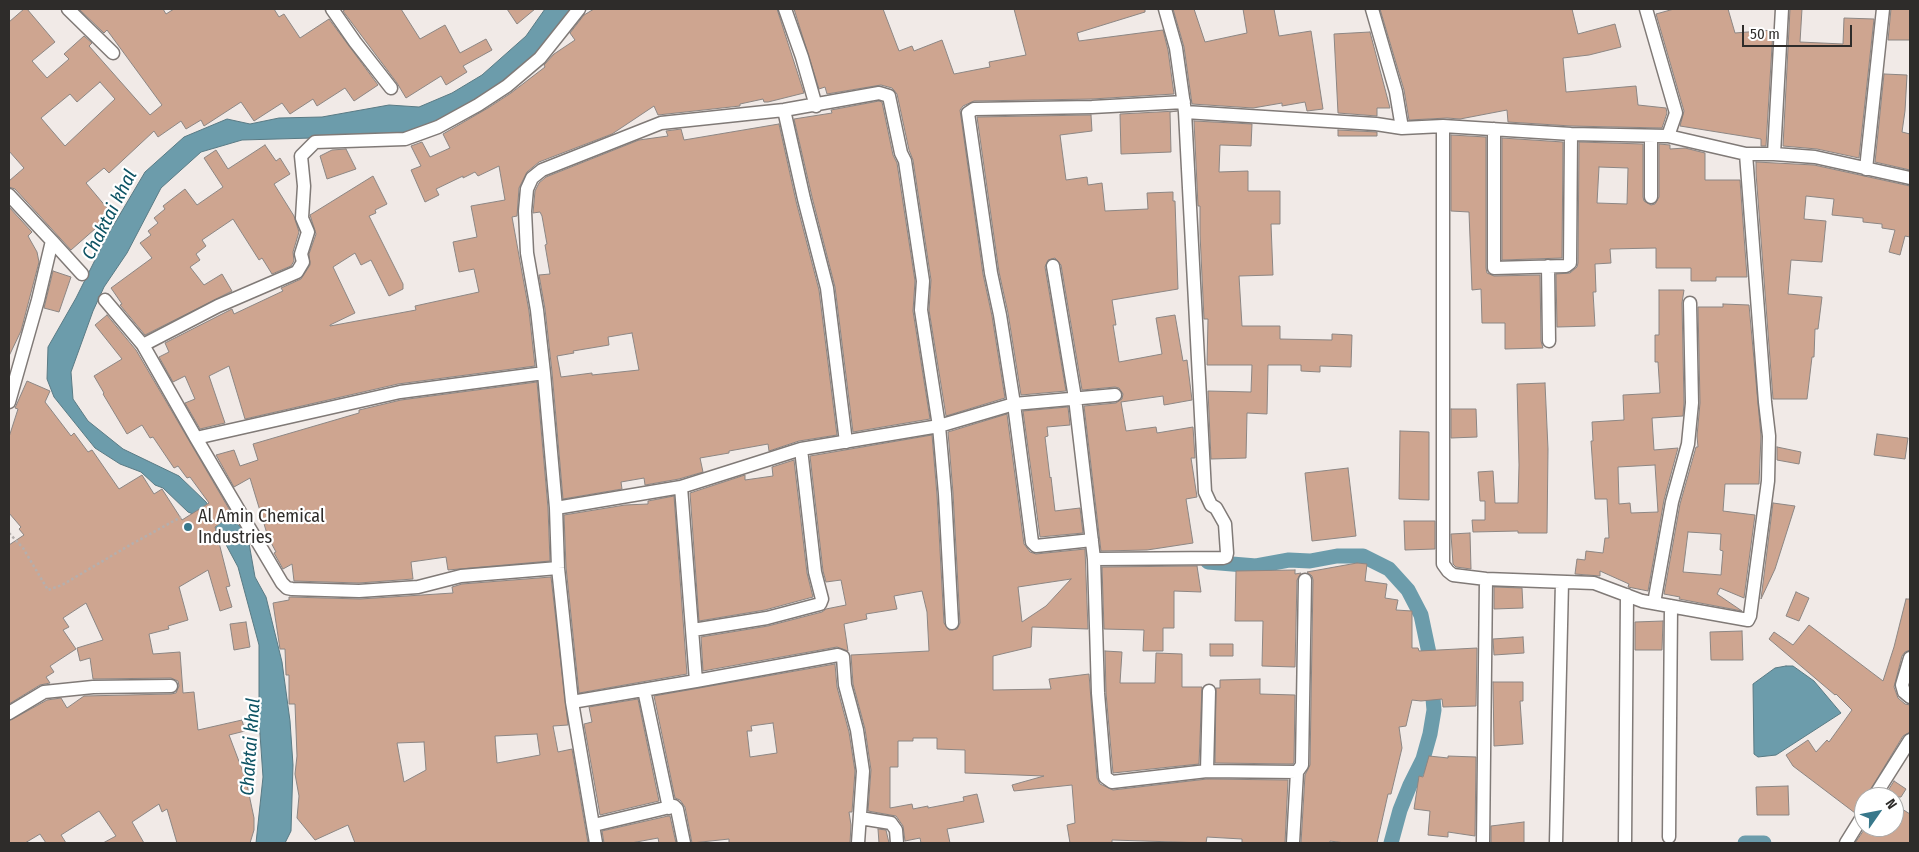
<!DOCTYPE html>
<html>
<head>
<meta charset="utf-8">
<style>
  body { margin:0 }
  #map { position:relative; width:1919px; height:852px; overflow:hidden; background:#f1eae7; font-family:"Fira Sans Condensed",sans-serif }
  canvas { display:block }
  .frame { position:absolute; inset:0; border:10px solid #2e2c2a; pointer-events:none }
  .north { position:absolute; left:1854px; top:787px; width:50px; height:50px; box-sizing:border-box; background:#fff; border:1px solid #ababaa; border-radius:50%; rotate:57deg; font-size:14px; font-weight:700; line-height:20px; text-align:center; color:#2e2c2a }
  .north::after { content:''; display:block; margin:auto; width:18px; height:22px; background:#38788b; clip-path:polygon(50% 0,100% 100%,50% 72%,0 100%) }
  .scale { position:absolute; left:1742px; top:25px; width:110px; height:22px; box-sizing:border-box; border:2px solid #2e2c2a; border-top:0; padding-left:6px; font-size:15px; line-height:18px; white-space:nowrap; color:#2e2c2a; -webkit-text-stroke:4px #fff; paint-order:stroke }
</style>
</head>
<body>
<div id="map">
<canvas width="1919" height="852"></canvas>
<div class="frame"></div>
<div class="north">N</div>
<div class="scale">50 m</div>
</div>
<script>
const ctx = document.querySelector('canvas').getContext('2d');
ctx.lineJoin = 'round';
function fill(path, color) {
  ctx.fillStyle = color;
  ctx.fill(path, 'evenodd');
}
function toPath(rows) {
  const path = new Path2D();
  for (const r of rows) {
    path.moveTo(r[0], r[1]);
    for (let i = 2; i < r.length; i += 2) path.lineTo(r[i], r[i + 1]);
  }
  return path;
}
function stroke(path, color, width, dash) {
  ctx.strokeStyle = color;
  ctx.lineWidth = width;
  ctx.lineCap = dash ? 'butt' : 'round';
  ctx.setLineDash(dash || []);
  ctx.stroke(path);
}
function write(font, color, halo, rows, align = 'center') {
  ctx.font = font + ' "Fira Sans Condensed",sans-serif';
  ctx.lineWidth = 4.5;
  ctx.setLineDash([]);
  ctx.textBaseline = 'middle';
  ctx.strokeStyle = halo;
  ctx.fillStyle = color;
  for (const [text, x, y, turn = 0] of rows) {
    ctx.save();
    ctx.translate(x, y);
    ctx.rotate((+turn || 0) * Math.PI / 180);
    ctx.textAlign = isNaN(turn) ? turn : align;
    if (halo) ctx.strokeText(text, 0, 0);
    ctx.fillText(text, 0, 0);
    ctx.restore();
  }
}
const water = toPath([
  [545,9,575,9,546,46,479,101,429,128,394,134,347,137,242,140,201,152,161,188,127,253,104,287,93,311,71,372,73,399,88,421,123,449,179,476,206,502,220,522,237,524,247,532,255,577,266,597,282,662,290,721,293,765,291,831,285,843,256,843,263,777,259,720,259,645,238,567,223,539,198,516,188,512,163,488,155,485,141,472,120,464,95,448,54,397,47,379,48,347,76,298,106,238,145,172,184,137,227,119,250,124,279,118,322,117,389,105,419,107,452,93,482,75,526,36,545,9],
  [1786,666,1793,666,1814,681,1841,713,1776,755,1758,757,1754,754,1753,684,1775,668,1786,666]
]);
fill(water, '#6c9cab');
stroke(water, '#597a84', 1);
stroke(toPath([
  [1208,562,1256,566,1289,560,1310,561,1337,556,1363,556,1389,569,1408,590,1421,615,1429,653,1434,710,1430,734,1423,759,1410,785,1400,810,1391,843],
  [1745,843,1764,843]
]), '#6c9cab', 15);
const building = toPath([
  [24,9,27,9,55,42,32,61,47,78,69,59,64,54,84,36,92,43,89,46,150,115,162,105,107,30,104,33,79,9,163,9,166,14,174,9,274,9,279,17,284,14,300,38,329,19,378,85,354,101,345,88,317,106,313,99,290,114,282,103,254,121,241,102,204,126,201,120,186,129,181,121,158,137,154,131,109,173,104,168,86,183,112,214,71,250,15,189,9,187,9,181,24,168,9,151,9,22,24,9],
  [100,82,115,99,65,146,41,118,70,94,77,102,100,82],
  [346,9,401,9,420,39,445,25,460,53,486,39,492,50,463,66,467,72,446,85,441,76,406,98,397,83,343,11,346,9],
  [507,9,535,9,517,24,507,9],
  [594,9,777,9,804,93,768,102,764,102,763,99,740,104,740,106,658,115,654,106,612,134,539,162,527,172,519,188,517,216,512,217,529,311,535,366,398,384,245,419,229,366,209,376,225,423,200,429,185,403,195,399,185,376,173,382,159,357,169,352,165,343,232,309,234,314,283,291,281,288,301,279,310,265,309,254,316,234,310,215,373,176,387,204,375,210,376,213,369,216,403,284,403,289,389,296,371,260,361,265,355,253,333,267,355,313,330,325,330,326,416,310,415,306,479,292,474,269,459,272,453,242,477,237,471,206,505,200,499,166,478,176,475,172,463,178,463,176,436,189,439,195,425,202,411,170,421,166,411,146,422,142,430,157,450,148,443,134,488,108,511,93,545,67,544,65,554,54,575,40,570,33,584,15,594,9],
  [794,9,883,9,899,51,912,46,914,51,942,40,954,74,990,67,989,62,1026,55,1014,9,1145,9,1145,12,1077,33,1079,41,1163,30,1168,50,1174,94,1092,99,974,101,963,106,960,110,983,274,992,316,1005,398,946,416,929,310,931,280,913,160,909,150,897,94,892,88,881,85,827,94,825,87,819,89,794,9],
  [1173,9,1194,9,1205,42,1247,33,1243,9,1274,9,1279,36,1311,31,1323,109,1307,111,1305,102,1282,106,1282,103,1253,108,1192,104,1184,47,1173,9],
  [1380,9,1572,9,1578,34,1615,24,1621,47,1589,55,1563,58,1566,92,1636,86,1638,105,1666,108,1667,113,1662,128,1571,126,1508,122,1507,110,1460,119,1447,118,1409,120,1404,90,1380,9],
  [1674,9,1728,9,1735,33,1773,30,1766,146,1761,146,1761,139,1680,126,1684,111,1656,14,1674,9],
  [1790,9,1802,9,1800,42,1843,44,1844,18,1874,19,1859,158,1817,149,1783,146,1790,9],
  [1891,9,1910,9,1910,40,1888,40,1891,9],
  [1370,32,1390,108,1377,108,1377,116,1338,113,1334,34,1370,32],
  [1884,74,1907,75,1905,111,1902,132,1910,134,1910,170,1875,162,1884,74],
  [879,101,882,102,893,155,897,163,915,281,913,311,930,419,853,432,835,287,812,197,794,119,832,113,831,110,879,101],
  [1177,111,1170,112,1171,152,1121,154,1120,114,1177,111],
  [1091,115,1092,131,1060,135,1066,180,1087,177,1088,185,1102,183,1105,211,1148,209,1147,193,1173,192,1173,201,1175,201,1178,289,1112,300,1116,325,1113,325,1119,362,1162,354,1156,318,1175,315,1183,361,1187,360,1192,400,1164,405,1163,396,1121,402,1126,431,1156,427,1157,433,1193,427,1195,458,1191,458,1197,497,1186,499,1193,543,1147,550,1101,551,1084,406,1116,403,1122,399,1123,394,1119,388,1115,387,1082,390,1061,265,1055,258,1048,260,1045,267,1066,391,1021,395,1008,313,999,272,977,117,1091,115],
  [1194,121,1252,124,1251,146,1220,145,1219,172,1248,171,1248,191,1280,191,1280,224,1271,224,1273,275,1239,276,1242,326,1280,326,1280,339,1332,340,1332,334,1352,335,1351,367,1320,366,1320,372,1301,371,1301,365,1268,365,1267,414,1247,413,1246,458,1211,459,1208,391,1251,392,1252,365,1207,365,1208,319,1204,319,1200,234,1200,206,1198,206,1194,121],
  [779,124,796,201,819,290,837,435,799,441,769,451,768,444,729,451,729,453,700,458,703,472,679,479,645,485,644,478,621,482,622,489,563,499,552,372,545,309,539,275,550,274,545,245,547,244,542,216,540,212,533,213,535,191,539,183,546,177,639,140,668,136,666,131,681,129,684,140,779,124],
  [632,333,639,370,592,375,592,373,561,377,557,356,574,353,573,351,609,345,608,337,632,333],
  [1338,130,1377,132,1377,136,1338,136,1338,130],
  [1451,135,1486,137,1486,268,1487,273,1494,276,1540,275,1541,341,1543,348,1505,349,1505,323,1482,323,1481,289,1472,290,1469,212,1451,211,1451,135],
  [1502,138,1563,142,1562,258,1502,260,1502,138],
  [1579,142,1643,144,1643,197,1644,201,1651,205,1655,204,1659,197,1659,144,1670,145,1670,149,1685,148,1705,153,1705,180,1740,180,1747,277,1716,277,1716,281,1691,281,1691,268,1656,268,1656,248,1610,249,1611,263,1595,264,1596,292,1593,292,1595,326,1557,327,1556,274,1570,273,1577,267,1578,263,1579,142],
  [1599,167,1628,168,1627,204,1597,203,1599,167],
  [265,145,276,161,280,158,290,174,274,184,294,216,299,232,293,252,294,261,291,266,272,274,262,258,259,260,233,219,202,240,206,246,196,254,200,260,190,267,204,285,222,274,232,291,145,335,120,305,122,304,111,288,152,258,140,243,151,235,148,231,158,223,154,218,165,209,163,206,185,189,197,205,223,187,204,158,216,150,228,169,265,145],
  [346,149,356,169,327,179,320,156,332,150,346,149],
  [1756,162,1814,165,1910,186,1910,237,1905,236,1900,255,1889,252,1895,230,1882,228,1882,224,1863,222,1863,218,1832,215,1834,199,1806,196,1804,219,1826,221,1822,262,1791,260,1788,294,1822,297,1818,329,1815,329,1814,357,1812,357,1807,399,1773,399,1756,173,1756,162],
  [9,207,32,232,28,236,37,252,39,262,21,331,9,356,9,207],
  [53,271,71,277,59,312,44,308,53,271],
  [1659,290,1684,290,1682,303,1684,403,1683,416,1652,418,1654,450,1678,448,1664,500,1648,591,1628,587,1629,584,1600,571,1600,576,1575,574,1577,559,1585,560,1586,551,1603,553,1605,538,1609,538,1607,499,1595,499,1591,441,1593,441,1592,422,1624,420,1623,395,1660,393,1658,362,1655,362,1655,335,1659,335,1659,290],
  [1655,465,1658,512,1631,513,1630,503,1619,504,1618,467,1655,465],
  [1723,304,1749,305,1761,436,1759,484,1725,484,1723,511,1755,515,1744,598,1720,588,1717,594,1742,611,1679,599,1680,597,1664,594,1680,504,1696,447,1698,447,1697,436,1700,403,1698,307,1723,307,1723,304],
  [1688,532,1721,534,1720,550,1723,551,1721,575,1683,572,1688,532],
  [107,315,136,350,232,514,215,527,230,586,226,587,232,607,220,611,208,570,179,587,188,620,168,626,169,629,149,634,153,654,180,652,183,693,194,692,198,730,242,720,245,731,229,735,246,780,254,818,254,830,250,843,177,843,167,809,162,812,159,804,132,822,144,843,103,843,116,836,99,811,61,835,66,843,46,843,40,834,25,843,9,843,9,721,47,700,61,698,67,708,84,696,171,694,176,693,179,686,178,681,171,678,93,679,90,658,80,661,77,648,103,640,86,603,63,618,69,627,63,630,76,649,50,666,54,672,46,677,50,683,40,685,9,704,9,545,24,535,19,529,21,527,9,513,9,437,18,409,15,408,27,381,50,391,45,402,71,436,74,433,88,452,92,450,119,489,142,475,154,494,162,489,182,520,209,503,190,477,187,478,178,466,174,468,153,437,150,438,142,425,127,434,103,394,104,393,94,376,122,359,95,325,107,315],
  [537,382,548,508,550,561,448,570,446,557,411,562,413,579,359,583,294,581,292,564,283,569,274,553,276,552,268,537,250,478,234,487,216,455,234,450,240,466,258,460,253,444,359,413,359,410,401,400,537,382],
  [1545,383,1548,449,1547,533,1518,533,1518,531,1473,532,1472,520,1485,520,1485,501,1480,501,1478,472,1493,471,1495,503,1518,503,1519,465,1517,384,1545,383],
  [1068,407,1070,425,1047,427,1048,436,1045,437,1050,478,1051,477,1055,511,1080,508,1083,533,1040,537,1023,411,1068,407],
  [1451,409,1476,409,1477,437,1451,438,1451,409],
  [1007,414,1024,544,1030,552,1036,554,1085,549,1088,629,1032,627,1031,647,993,656,993,690,1051,689,1049,679,1089,674,1097,778,1100,784,1113,790,1207,779,1288,780,1285,843,1242,843,1242,839,1207,837,1206,843,1112,840,1112,843,1070,843,1067,825,1075,823,1072,785,1014,791,1012,785,1044,776,965,773,965,750,937,749,937,738,913,738,913,741,898,741,898,767,890,767,890,808,912,804,913,809,928,806,928,808,964,801,963,797,977,794,984,822,947,829,950,843,921,843,920,838,905,841,903,826,896,816,868,811,871,770,865,729,853,684,851,655,929,651,927,612,922,591,894,596,897,609,866,614,867,619,844,624,848,651,837,647,703,671,701,637,768,626,822,612,826,609,846,605,841,580,826,582,823,571,810,456,932,435,937,495,944,623,949,630,957,629,960,623,953,493,948,432,1007,414],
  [1071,579,1046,606,1022,622,1018,587,1071,579],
  [1400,431,1429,432,1429,500,1399,499,1400,431],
  [1877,434,1908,438,1905,459,1874,455,1877,434],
  [1777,447,1801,452,1799,464,1777,460,1777,447],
  [794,460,807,573,813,597,765,610,699,621,690,493,745,475,745,480,773,476,772,467,794,460],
  [1348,468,1356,536,1312,541,1305,473,1348,468],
  [674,496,687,674,579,693,566,567,564,515,625,505,648,504,648,501,674,496],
  [1773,503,1795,506,1775,569,1761,599,1773,503],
  [1404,521,1435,521,1435,549,1405,550,1404,521],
  [1470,533,1471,569,1456,567,1453,564,1451,534,1470,533],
  [1357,563,1367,564,1365,581,1387,584,1385,598,1398,600,1396,610,1412,611,1412,648,1418,648,1419,651,1477,648,1476,706,1443,707,1442,699,1421,701,1412,700,1406,726,1399,727,1402,748,1391,794,1388,794,1377,843,1345,843,1330,841,1330,843,1301,843,1305,775,1310,765,1313,580,1312,576,1307,572,1357,563],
  [1197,566,1201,592,1174,591,1174,628,1163,628,1163,651,1143,651,1144,630,1104,629,1102,567,1197,566],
  [1295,570,1295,574,1301,573,1297,580,1295,667,1262,666,1263,621,1235,621,1236,571,1295,570],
  [551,577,568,725,553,726,558,752,572,749,588,843,355,843,348,825,315,840,297,818,299,796,295,774,297,756,295,704,289,704,289,675,286,675,285,649,280,649,273,603,289,600,289,597,360,599,453,593,452,587,462,584,551,577],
  [537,734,540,755,497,763,495,736,537,734],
  [424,742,426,770,404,782,397,743,424,742],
  [1494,587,1522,588,1523,608,1494,609,1494,587],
  [1796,592,1809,598,1799,621,1786,616,1796,592],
  [1906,599,1910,599,1910,650,1905,652,1902,656,1894,687,1898,698,1905,704,1910,705,1910,732,1903,736,1866,797,1864,797,1864,806,1860,807,1855,813,1793,766,1786,755,1808,740,1816,752,1827,740,1829,742,1852,710,1836,694,1835,695,1769,639,1774,632,1793,645,1809,625,1883,681,1894,647,1906,599],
  [1663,621,1662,650,1635,650,1635,622,1663,621],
  [246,622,250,647,234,650,230,624,246,622],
  [1742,631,1743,660,1711,660,1710,632,1742,631],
  [1523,637,1524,653,1494,655,1493,639,1523,637],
  [1210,644,1233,644,1233,656,1210,656,1210,644],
  [1105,651,1122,652,1120,683,1155,683,1156,653,1182,654,1182,687,1202,687,1199,764,1113,773,1106,693,1105,651],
  [835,664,837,687,849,732,855,771,852,812,849,812,851,825,850,843,729,843,729,839,692,843,685,807,680,800,675,798,654,696,835,664],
  [773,723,777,753,750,757,747,731,752,731,751,726,773,723],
  [1260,679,1260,694,1295,695,1294,762,1293,764,1215,763,1216,688,1220,688,1220,680,1260,679],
  [1493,682,1523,682,1523,701,1520,701,1523,744,1494,746,1493,682],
  [638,699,659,801,600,815,584,724,592,722,589,707,638,699],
  [1429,756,1448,758,1448,756,1476,757,1475,836,1448,832,1448,837,1428,835,1430,811,1414,809,1419,776,1423,777,1429,756],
  [1894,781,1906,789,1901,797,1884,797,1894,781],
  [1788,786,1789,815,1757,815,1756,787,1788,786],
  [1894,804,1910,814,1910,843,1855,843,1866,827,1894,827,1894,804],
  [668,816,670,816,676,843,659,843,658,838,631,843,604,843,602,831,668,816],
  [1524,822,1524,843,1491,843,1491,826,1524,822],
  [878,829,886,830,889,843,879,843,878,829]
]);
fill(building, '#cea590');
stroke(building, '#8c8683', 1);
const street = toPath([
  [68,9,113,53],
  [332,9,355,42,391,88],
  [785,9,802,57,816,106],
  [1372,9,1396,92,1402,128],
  [1646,9,1676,113,1668,136],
  [784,110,804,199,827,288,846,442],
  [1185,112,1376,124,1402,128,1443,126,1571,134,1668,136,1746,154,1774,154,1815,157,1910,178],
  [1443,126,1443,564,1448,571,1453,575,1486,579,1594,583,1642,601,1748,620,1750,616,1768,481,1769,436,1765,402,1746,154],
  [1494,129,1494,268,1566,266,1570,263,1571,134],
  [1651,136,1651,197],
  [1774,154,1782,9],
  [1866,169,1883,9],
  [9,195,52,241,38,300,9,402],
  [52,241,82,274],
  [1053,266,1075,398,1094,559,1098,693,1105,777,1112,782,1207,771,1297,772,1293,843],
  [1548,266,1549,341],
  [105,300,143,345,196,438,282,583,287,588,292,589,359,591,418,587,461,576,558,568],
  [143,345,218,306,297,272,303,262,301,254,308,232,302,218,304,186,301,156,315,142,405,139,438,127,478,105,507,86,540,58,579,9],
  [196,438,400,392,544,373],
  [556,508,681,487],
  [1092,540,1036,546,1032,542,1014,404,1000,315,991,273,968,113,974,109,1092,107,1184,102],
  [1094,559,1223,558,1226,557,1227,553,1225,524,1216,508,1211,505,1205,492,1185,112,1176,48,1165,9],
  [1654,603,1672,502,1688,444,1692,403,1690,303],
  [693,630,767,618,820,604,822,599,815,572,801,449],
  [1910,658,1902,685,1904,692,1910,697],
  [696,681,838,655,843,657,845,685,857,730,863,771,858,843],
  [644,690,669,808],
  [572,702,696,681,681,487,801,449,939,426,1014,404,1115,395],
  [9,713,44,692,93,687,171,686],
  [1207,771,1209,691],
  [1297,772,1302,765,1305,580],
  [1874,797,1910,740],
  [860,818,891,823,896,830,897,843],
  [594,825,674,806,677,809,684,843],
  [1669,837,1671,606],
  [596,843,572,702,558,568,556,508,544,373,537,310,527,253,525,211,527,189,532,178,542,170,661,123,784,110,879,93,889,96,901,153,905,161,923,281,921,310,939,426,945,494,952,623],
  [1483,843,1486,579],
  [1556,843,1562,582],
  [1625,843,1627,595],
  [1846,843,1864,814]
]);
stroke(street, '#807a77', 15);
stroke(toPath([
  [9,533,23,548,48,590,62,585,130,545,181,517]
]), '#b5afad', 2.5, [2.5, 2.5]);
stroke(street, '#fff', 12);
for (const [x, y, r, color] of [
  [188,527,5,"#38788b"]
]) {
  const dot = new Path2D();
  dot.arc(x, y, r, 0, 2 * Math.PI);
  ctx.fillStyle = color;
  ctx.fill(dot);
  stroke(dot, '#fff', 2);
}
write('18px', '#2e2c2a', '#fff', [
  ["Al Amin Chemical",198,517],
  ["Industries",198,538]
], 'left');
write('italic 19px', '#0e5364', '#fff', [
  ["Chaktai khal",110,215,-63],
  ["Chaktai khal",251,747,-86]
]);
</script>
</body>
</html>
